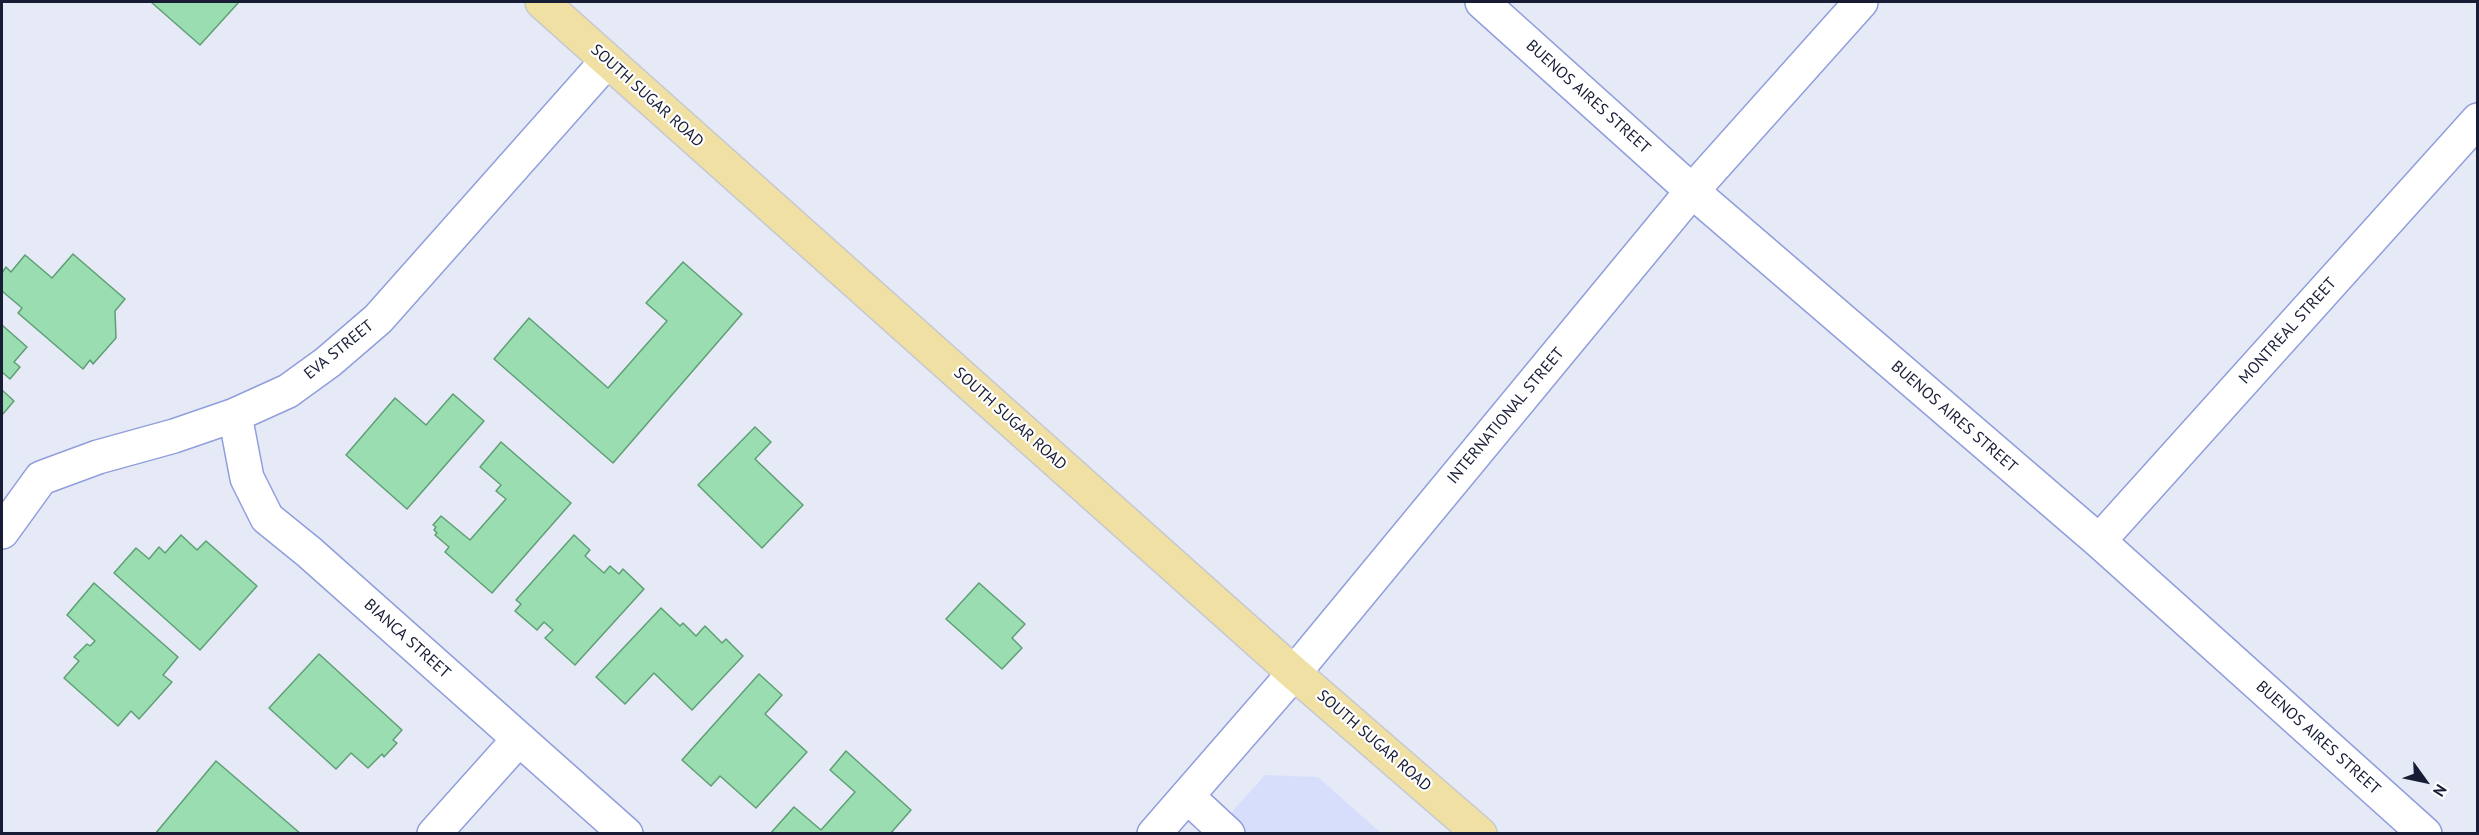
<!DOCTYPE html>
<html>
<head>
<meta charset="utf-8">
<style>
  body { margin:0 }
  #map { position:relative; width:2479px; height:835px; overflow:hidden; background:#e6eaf7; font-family:"PT Sans",sans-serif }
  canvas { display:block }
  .frame { position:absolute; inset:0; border:3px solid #181d35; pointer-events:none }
  .north { position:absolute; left:2395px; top:751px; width:60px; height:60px; -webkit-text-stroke:4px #fff; paint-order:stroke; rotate:123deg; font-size:16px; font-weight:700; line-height:24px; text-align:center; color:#181d35 }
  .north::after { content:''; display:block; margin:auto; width:21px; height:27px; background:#181d35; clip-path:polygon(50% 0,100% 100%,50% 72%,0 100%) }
</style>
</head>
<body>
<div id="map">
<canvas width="2479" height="835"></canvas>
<div class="frame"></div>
<div class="north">N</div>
</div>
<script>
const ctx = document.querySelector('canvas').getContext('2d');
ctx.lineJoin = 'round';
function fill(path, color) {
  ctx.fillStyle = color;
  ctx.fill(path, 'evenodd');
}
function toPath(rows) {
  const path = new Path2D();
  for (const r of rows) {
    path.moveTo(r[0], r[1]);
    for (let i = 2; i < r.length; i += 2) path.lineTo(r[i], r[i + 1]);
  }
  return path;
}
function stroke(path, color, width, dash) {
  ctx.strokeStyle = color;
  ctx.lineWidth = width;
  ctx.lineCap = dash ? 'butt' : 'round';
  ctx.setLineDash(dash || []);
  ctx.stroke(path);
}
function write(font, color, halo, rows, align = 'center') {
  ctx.font = font + ' "PT Sans",sans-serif';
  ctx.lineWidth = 4.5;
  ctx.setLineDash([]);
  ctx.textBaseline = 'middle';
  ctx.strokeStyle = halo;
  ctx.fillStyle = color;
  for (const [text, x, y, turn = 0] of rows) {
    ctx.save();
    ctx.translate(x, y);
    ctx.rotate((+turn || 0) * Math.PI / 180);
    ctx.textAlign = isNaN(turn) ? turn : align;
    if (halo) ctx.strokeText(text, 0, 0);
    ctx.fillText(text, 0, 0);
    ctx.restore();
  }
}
fill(toPath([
  [1265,775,1318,777,1381,833,1212,834]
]), '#d7defb');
const building = toPath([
  [151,2,239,2,200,45,151,2],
  [73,254,125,299,115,311,116,338,93,364,90,360,83,369,18,313,22,308,2,291,2,273,6,267,11,272,25,255,52,278,73,254],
  [683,262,742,314,613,463,494,359,529,318,608,388,667,321,646,303,683,262],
  [2,325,27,347,14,362,20,367,10,379,2,372,2,325],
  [2,390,14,401,2,415,2,390],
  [453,394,484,421,407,509,346,455,395,398,426,425,453,394],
  [755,427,771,442,755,459,803,505,762,548,698,485,755,427],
  [501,442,571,503,492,593,445,552,449,547,435,535,437,533,434,530,436,527,433,525,441,516,470,540,506,499,496,491,501,485,480,467,501,442],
  [181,535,197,550,206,541,257,586,200,650,114,573,136,548,149,559,159,547,165,553,181,535],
  [574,535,590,550,585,556,604,573,610,566,619,574,623,569,644,589,575,665,545,638,553,630,544,622,537,630,515,611,521,604,516,600,574,535],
  [94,583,178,657,163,675,172,682,139,719,131,711,118,726,64,678,79,661,74,657,87,644,90,646,95,641,67,615,94,583],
  [979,583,1025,624,1012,638,1022,648,1002,669,946,619,979,583],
  [661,608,680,626,683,623,696,636,705,626,722,643,726,639,743,656,692,710,654,673,625,704,596,677,661,608],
  [319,654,402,730,393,740,397,743,384,757,382,754,368,768,351,753,336,769,269,708,319,654],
  [759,674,782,695,765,714,807,752,756,808,720,776,711,786,682,760,759,674],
  [846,751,911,810,890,834,770,834,794,807,821,830,855,792,830,770,846,751],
  [216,761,301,834,155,834,216,761]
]);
fill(building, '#99ddb0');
stroke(building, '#5e9f75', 1.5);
const minor = toPath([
  [1482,2,1692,191,2099,541,2425,834],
  [235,415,247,478,267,518,309,552,626,834],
  [2,532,41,478,98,457,174,436,235,415,288,391,328,362,378,319,607,61],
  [2099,541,2478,120],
  [1187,796,1228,834],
  [434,834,519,739],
  [1154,834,1294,673,1692,191,1861,2]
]);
const major = toPath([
  [542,2,1294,673,1480,834]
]);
stroke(minor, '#919edc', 36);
stroke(major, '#c8c9cf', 36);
stroke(minor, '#fff', 33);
stroke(major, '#f0e0a4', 33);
write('16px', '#181d35', '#fff', [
  ["SOUTH SUGAR ROAD",647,96,42],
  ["BUENOS AIRES STREET",1588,97,42],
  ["MONTREAL STREET",2288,331,-48],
  ["EVA STREET",339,350,-39],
  ["INTERNATIONAL STREET",1506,416,-50],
  ["BUENOS AIRES STREET",1954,417,41],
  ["SOUTH SUGAR ROAD",1010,419,42],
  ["BIANCA STREET",407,639,42],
  ["BUENOS AIRES STREET",2318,738,42],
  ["SOUTH SUGAR ROAD",1374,741,41]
]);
</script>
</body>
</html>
